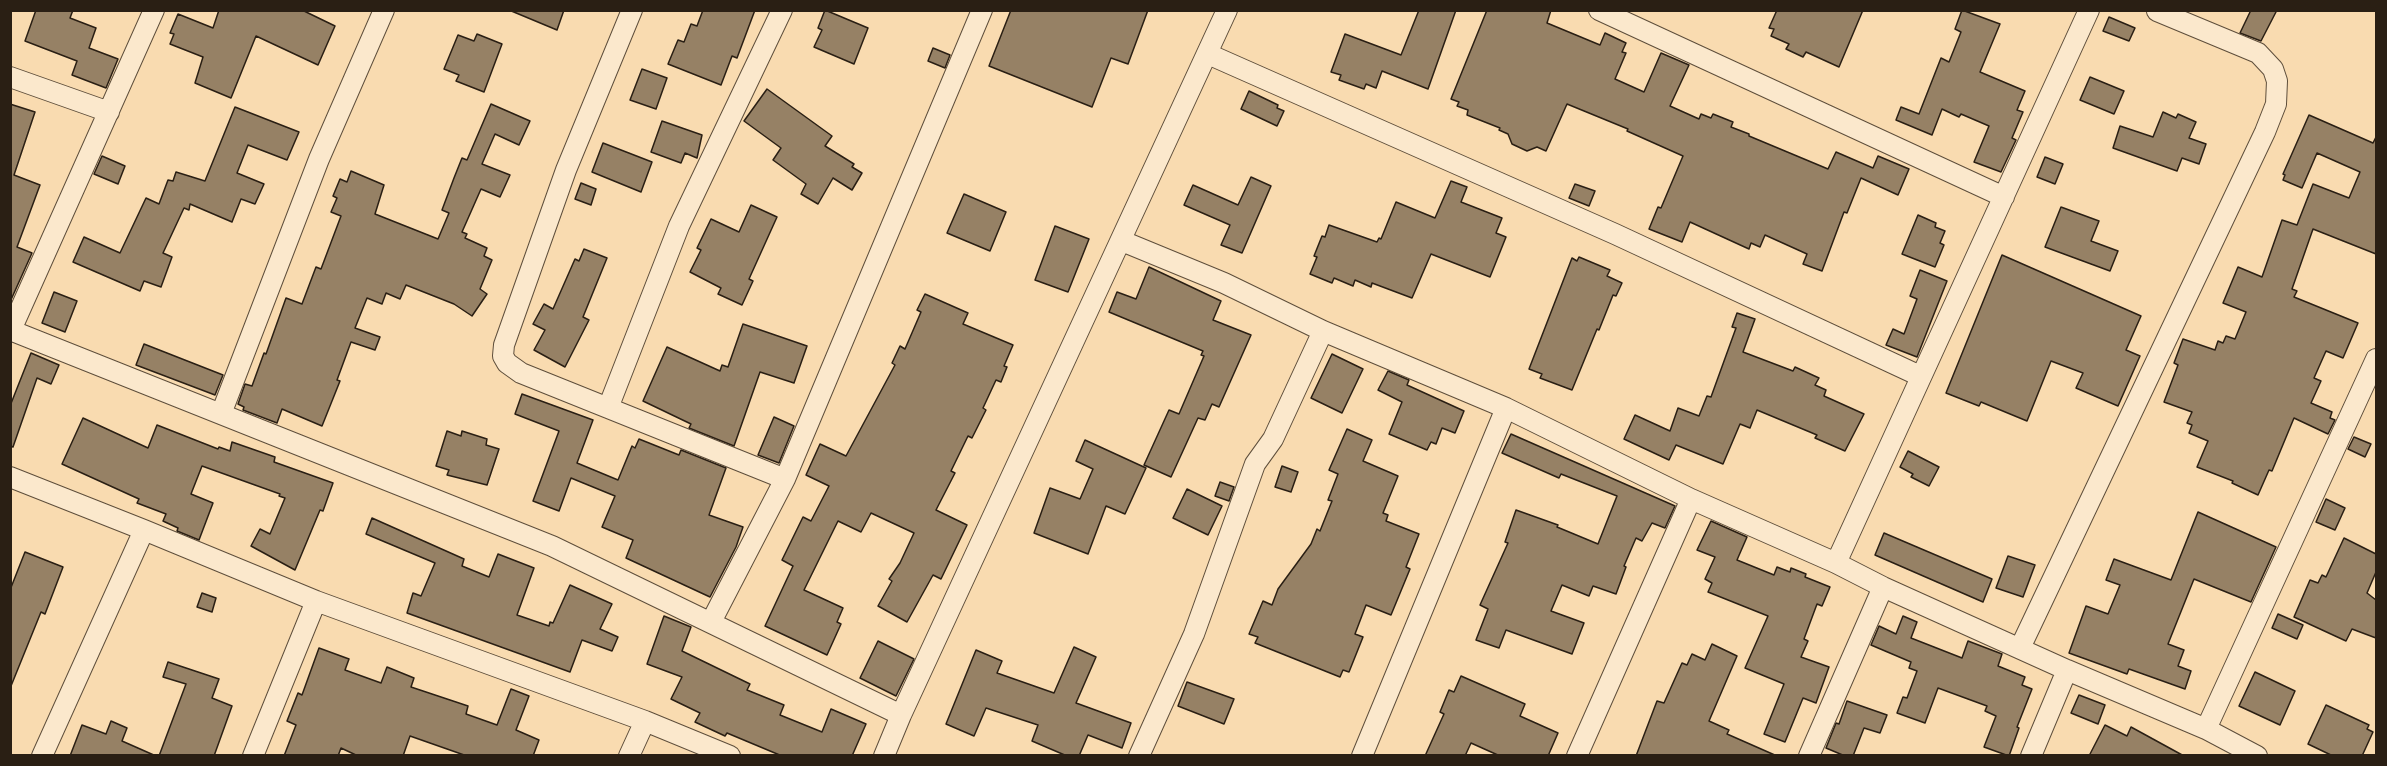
<!DOCTYPE html>
<html>
<head>
<meta charset="utf-8">
<style>
  body { margin:0 }
  #map { position:relative; width:2387px; height:766px; overflow:hidden; background:#f9dbb0; font-family:"Old Standard TT",serif }
  canvas { display:block }
  .frame { position:absolute; inset:0; border:12px solid #2a1f14; pointer-events:none }
</style>
</head>
<body>
<div id="map">
<canvas width="2387" height="766"></canvas>
<div class="frame"></div>
</div>
<script>
const ctx = document.querySelector('canvas').getContext('2d');
ctx.lineJoin = 'round';
function fill(path, color) {
  ctx.fillStyle = color;
  ctx.fill(path, 'evenodd');
}
function toPath(rows) {
  const path = new Path2D();
  for (const r of rows) {
    path.moveTo(r[0], r[1]);
    for (let i = 2; i < r.length; i += 2) path.lineTo(r[i], r[i + 1]);
  }
  return path;
}
function stroke(path, color, width, dash) {
  ctx.strokeStyle = color;
  ctx.lineWidth = width;
  ctx.lineCap = dash ? 'butt' : 'round';
  ctx.setLineDash(dash || []);
  ctx.stroke(path);
}
const building = toPath([
  [36,10,73,10,70,18,96,28,89,48,118,59,106,88,72,75,77,61,25,41,36,10],
  [219,10,302,10,335,26,318,65,256,36,231,98,195,83,203,57,170,44,174,34,170,33,178,14,213,28,219,10],
  [509,10,564,10,557,30,509,10],
  [703,10,755,10,737,58,732,56,721,85,668,64,678,40,684,42,691,24,697,26,703,10],
  [825,10,868,28,854,64,814,47,822,30,818,28,825,10],
  [1011,10,1148,10,1128,64,1111,58,1092,107,989,66,1011,10],
  [1419,10,1456,10,1428,89,1382,71,1376,88,1366,84,1364,89,1339,80,1341,75,1331,72,1345,34,1401,55,1419,10],
  [1487,10,1551,10,1547,23,1600,45,1605,33,1626,43,1622,52,1626,53,1615,79,1644,92,1661,53,1689,65,1670,106,1699,119,1701,114,1711,118,1713,114,1733,122,1731,127,1749,134,1749,136,1828,169,1836,152,1873,168,1878,156,1909,169,1898,195,1861,178,1847,213,1844,212,1822,271,1803,264,1807,254,1765,235,1760,247,1751,243,1749,249,1690,222,1682,242,1649,229,1658,207,1661,208,1683,156,1627,131,1628,129,1567,104,1546,151,1537,147,1527,151,1512,144,1508,134,1499,130,1500,128,1467,115,1468,110,1457,106,1459,102,1451,99,1487,10],
  [1777,10,1863,10,1839,67,1806,52,1803,57,1786,49,1789,44,1771,36,1774,29,1769,28,1777,10],
  [1962,10,2000,24,1980,72,2025,91,2017,110,2023,112,2012,138,2016,140,2001,172,1974,162,1989,126,1961,114,1959,117,1942,109,1932,135,1896,120,1901,107,1919,114,1941,58,1949,62,1961,32,1955,29,1962,10],
  [2251,10,2277,10,2261,41,2240,33,2251,10],
  [2109,17,2135,28,2129,41,2103,31,2109,17],
  [477,34,502,44,484,92,456,81,459,75,444,69,458,35,474,41,477,34],
  [933,48,950,55,945,68,928,61,933,48],
  [642,69,667,78,656,109,630,100,642,69],
  [2090,77,2124,91,2114,114,2080,100,2090,77],
  [767,89,832,136,825,146,854,164,852,167,862,173,852,190,833,178,818,204,801,194,806,184,773,160,781,148,744,121,767,89],
  [1249,91,1278,105,1277,108,1284,111,1277,126,1241,109,1249,91],
  [10,104,35,112,14,175,40,185,17,247,32,253,10,302,10,104],
  [491,104,530,121,519,145,495,134,482,164,510,175,500,197,481,189,462,232,467,234,465,238,487,248,484,256,492,260,480,289,487,294,472,316,454,304,406,285,400,299,386,293,382,304,367,298,355,328,380,337,375,350,351,342,337,380,340,381,322,426,282,409,277,423,243,410,244,407,238,404,245,384,252,386,264,353,266,354,286,298,302,304,316,267,321,269,341,216,331,212,337,198,333,196,340,179,347,182,351,171,384,185,375,214,438,239,449,213,442,210,454,178,462,158,467,160,491,104],
  [235,107,299,132,287,160,248,145,237,173,264,184,255,204,241,199,232,222,190,204,189,210,184,208,163,253,172,257,161,287,144,281,140,291,73,262,84,237,120,253,146,198,159,204,168,180,173,181,176,172,205,181,235,107],
  [2163,112,2176,118,2178,114,2196,122,2189,138,2206,144,2199,164,2182,158,2177,171,2113,148,2120,126,2153,137,2163,112],
  [2309,115,2373,143,2376,137,2376,254,2313,229,2292,289,2297,291,2294,297,2358,323,2343,358,2326,351,2314,378,2321,381,2311,403,2332,412,2330,418,2335,420,2328,434,2294,418,2272,471,2269,470,2258,495,2232,483,2233,481,2197,467,2208,441,2189,433,2192,425,2187,423,2192,412,2164,402,2178,365,2174,363,2183,339,2215,350,2218,341,2223,343,2226,336,2235,339,2246,312,2223,303,2238,267,2262,277,2282,220,2297,225,2313,184,2349,198,2360,172,2317,153,2302,188,2283,180,2285,175,2283,174,2309,115],
  [662,121,702,135,697,158,685,153,681,163,651,152,662,121],
  [603,143,652,162,641,192,592,172,603,143],
  [102,156,125,166,118,184,94,174,102,156],
  [2045,157,2063,164,2055,184,2037,177,2045,157],
  [1251,177,1271,186,1242,253,1221,245,1230,225,1184,205,1193,185,1238,205,1251,177],
  [1451,181,1467,187,1461,202,1502,218,1496,233,1506,237,1490,277,1431,254,1412,298,1372,283,1371,287,1355,280,1353,286,1334,278,1332,283,1310,274,1317,257,1314,256,1322,236,1325,237,1329,225,1377,242,1379,238,1381,239,1396,202,1435,218,1451,181],
  [581,183,596,189,591,205,575,199,581,183],
  [1575,184,1595,191,1589,206,1569,198,1575,184],
  [964,194,1006,212,990,251,947,233,964,194],
  [751,205,777,217,749,279,753,281,742,305,718,294,721,288,690,272,701,250,697,248,711,219,739,232,751,205],
  [2061,207,2099,221,2091,241,2118,251,2110,271,2045,247,2061,207],
  [1918,215,1936,223,1935,227,1945,231,1940,243,1944,245,1935,267,1902,254,1918,215],
  [1055,226,1089,239,1068,292,1035,280,1055,226],
  [584,249,607,258,583,317,589,320,565,367,534,350,545,330,533,324,544,304,553,309,575,259,579,261,584,249],
  [2002,255,2141,316,2126,350,2140,356,2118,406,2076,388,2083,373,2051,361,2027,421,1981,402,1979,406,1946,393,2002,255],
  [1579,257,1610,270,1607,276,1622,283,1616,296,1613,295,1599,330,1597,329,1572,390,1540,378,1542,374,1529,369,1572,258,1577,261,1579,257],
  [1149,267,1221,301,1213,320,1251,335,1219,407,1212,404,1205,420,1198,418,1171,477,1144,465,1169,410,1179,414,1204,356,1201,355,1203,351,1109,312,1117,292,1136,299,1149,267],
  [1920,270,1947,281,1917,357,1886,345,1893,329,1904,334,1917,299,1910,296,1920,270],
  [54,292,77,301,65,332,42,323,54,292],
  [925,294,968,313,963,324,1013,345,1004,366,1007,367,1001,382,996,380,983,408,986,410,972,438,968,436,951,471,955,473,936,510,967,525,941,579,933,575,907,622,878,606,892,581,889,579,900,563,914,533,871,513,861,532,838,521,804,590,843,608,837,622,841,624,827,655,765,626,793,566,782,560,803,517,811,521,829,486,806,475,820,444,846,456,895,365,892,363,900,346,905,349,921,312,917,310,925,294],
  [1737,313,1755,319,1743,352,1793,371,1795,367,1819,378,1815,385,1826,390,1824,396,1864,414,1845,451,1815,438,1817,435,1757,410,1750,428,1740,424,1723,464,1676,445,1669,460,1624,439,1635,415,1670,431,1678,408,1699,416,1707,396,1711,397,1736,328,1732,327,1737,313],
  [743,324,807,346,794,383,760,372,734,446,689,428,691,424,643,401,667,347,720,371,722,365,728,367,743,324],
  [144,344,223,375,215,395,136,365,144,344],
  [31,353,59,365,51,384,37,378,13,447,10,446,10,406,31,353],
  [1332,354,1363,369,1342,413,1311,398,1332,354],
  [1388,371,1409,380,1407,385,1464,411,1455,433,1442,428,1436,444,1431,442,1427,450,1389,434,1402,402,1378,390,1388,371],
  [522,394,593,420,577,463,618,480,632,446,635,448,639,439,679,455,681,450,726,468,709,515,743,527,736,547,710,597,626,558,633,540,602,527,615,496,571,478,559,511,533,501,559,431,515,414,522,394],
  [774,417,794,426,779,463,758,455,774,417],
  [83,418,148,448,157,425,218,449,219,447,230,451,232,442,275,457,274,462,333,483,323,511,320,510,295,570,251,546,260,529,270,534,285,498,279,496,280,494,202,466,191,494,213,503,199,540,177,531,178,528,163,521,166,514,137,503,139,499,62,464,83,418],
  [1347,429,1372,440,1363,461,1398,476,1383,513,1388,515,1386,521,1419,534,1406,567,1410,569,1391,615,1366,605,1355,634,1363,637,1349,672,1343,670,1340,677,1255,643,1258,637,1249,634,1263,601,1272,605,1278,589,1311,544,1317,529,1320,531,1332,501,1328,500,1338,474,1329,470,1347,429],
  [447,431,461,436,462,431,487,439,486,445,499,449,487,485,447,475,449,470,436,466,447,431],
  [1511,434,1675,506,1665,528,1652,523,1642,541,1636,538,1624,566,1626,567,1616,594,1593,586,1589,596,1562,585,1551,611,1584,623,1572,654,1506,630,1499,648,1476,640,1488,609,1480,605,1508,543,1505,542,1516,510,1558,525,1557,527,1598,544,1617,496,1561,474,1559,478,1502,453,1511,434],
  [2354,437,2371,444,2365,457,2348,449,2354,437],
  [1085,440,1146,468,1125,514,1106,506,1088,554,1034,533,1050,488,1080,499,1093,469,1076,461,1085,440],
  [1908,451,1939,467,1929,486,1911,477,1913,474,1900,467,1908,451],
  [1282,466,1298,472,1291,492,1275,487,1282,466],
  [1220,482,1234,487,1229,501,1215,496,1220,482],
  [1187,489,1222,506,1208,535,1173,518,1187,489],
  [2326,499,2345,508,2335,530,2316,522,2326,499],
  [2198,512,2276,547,2251,602,2194,579,2168,644,2184,650,2178,666,2191,671,2185,689,2129,669,2127,674,2069,653,2086,606,2108,614,2120,585,2106,580,2114,559,2171,580,2198,512],
  [372,518,464,559,462,566,489,577,498,554,534,568,517,615,549,626,550,622,553,623,570,585,612,604,600,629,618,637,612,651,582,640,570,672,407,613,413,593,421,596,435,563,366,534,372,518],
  [1711,521,1747,537,1737,560,1774,575,1777,567,1790,572,1791,568,1806,574,1805,577,1830,587,1822,606,1817,604,1804,639,1808,641,1801,657,1829,667,1816,703,1803,698,1785,742,1764,734,1784,684,1745,668,1768,616,1708,592,1712,583,1705,579,1715,557,1697,550,1711,521],
  [1884,533,1992,579,1983,602,1875,555,1884,533],
  [2344,538,2376,554,2376,572,2367,593,2376,600,2376,638,2352,629,2346,641,2294,617,2310,580,2318,583,2322,575,2326,577,2344,538],
  [25,552,63,567,45,614,41,612,11,686,10,590,25,552],
  [2008,556,2035,565,2023,597,1996,588,2008,556],
  [202,593,216,598,212,612,197,607,202,593],
  [2278,614,2303,625,2297,639,2272,628,2278,614],
  [664,616,691,627,682,651,750,684,747,690,784,705,780,715,822,732,831,709,866,724,852,756,782,756,727,733,725,736,695,722,700,713,671,699,682,677,647,664,664,616],
  [1903,616,1917,622,1911,638,1962,658,1968,641,2002,654,1998,666,2025,677,2022,685,2032,689,2017,727,2019,728,2009,756,1984,747,1996,716,1985,711,1987,706,1938,688,1925,723,1897,713,1903,697,1907,698,1917,671,1909,668,1911,662,1871,645,1879,626,1896,634,1903,616],
  [878,641,914,659,896,696,860,678,878,641],
  [1712,644,1737,656,1709,721,1729,730,1727,734,1777,756,1636,756,1657,701,1664,703,1682,663,1687,665,1692,654,1705,660,1712,644],
  [1074,647,1096,657,1076,703,1131,723,1122,748,1088,735,1079,756,1067,756,1032,741,1038,725,986,708,974,736,946,724,976,650,1002,661,997,673,1054,693,1074,647],
  [319,648,349,659,345,670,381,683,387,667,414,678,411,687,468,706,466,714,497,725,511,689,529,696,516,730,539,740,533,756,467,756,410,736,403,756,358,756,341,748,338,756,284,756,296,725,287,721,298,693,302,695,319,648],
  [168,662,219,679,212,698,232,706,214,756,159,756,186,684,163,677,168,662],
  [2255,672,2295,691,2280,725,2239,706,2255,672],
  [1461,676,1525,704,1520,716,1558,733,1548,756,1500,756,1471,743,1465,756,1425,756,1444,714,1440,712,1449,690,1454,692,1461,676],
  [1187,682,1234,699,1224,724,1178,706,1187,682],
  [2079,695,2105,705,2098,724,2071,713,2079,695],
  [1847,701,1887,715,1880,733,1864,728,1853,756,1845,756,1826,748,1836,723,1839,724,1847,701],
  [2326,705,2369,725,2367,729,2373,732,2362,756,2333,756,2308,744,2326,705],
  [111,721,127,728,122,741,156,756,70,756,82,725,106,734,111,721],
  [2105,725,2127,736,2131,727,2184,756,2089,756,2105,725]
]);
fill(building, '#968165');
stroke(building, '#2a1f14', 1.5);
const minor = toPath([
  [632,10,566,170,504,345,503,356,507,363,521,373,785,479],
  [1599,10,2004,197],
  [1208,54,1615,234,1920,376],
  [10,77,109,112],
  [1122,241,1224,283,1323,331,1506,408,1691,499,1836,563,1883,587,2067,670,2206,729,2257,756],
  [10,330,552,546,901,715],
  [11,330,154,10],
  [608,408,679,226,782,10],
  [221,414,319,159,384,10],
  [10,477,144,530,316,601,645,721,730,756],
  [1836,563,2089,10],
  [711,622,785,479,982,10],
  [2020,648,2265,132,2276,104,2277,81,2273,69,2258,53,2157,11],
  [2206,729,2376,359],
  [42,756,144,530],
  [253,756,316,601],
  [629,756,645,721],
  [884,756,901,715,1227,10],
  [1139,756,1194,634,1255,464,1273,439,1323,331],
  [1362,756,1506,408],
  [1577,756,1691,499],
  [1809,756,1883,587],
  [2031,756,2067,670]
]);
stroke(minor, '#5e4e3b', 22);
stroke(minor, '#fbe8cc', 20);
</script>
</body>
</html>
